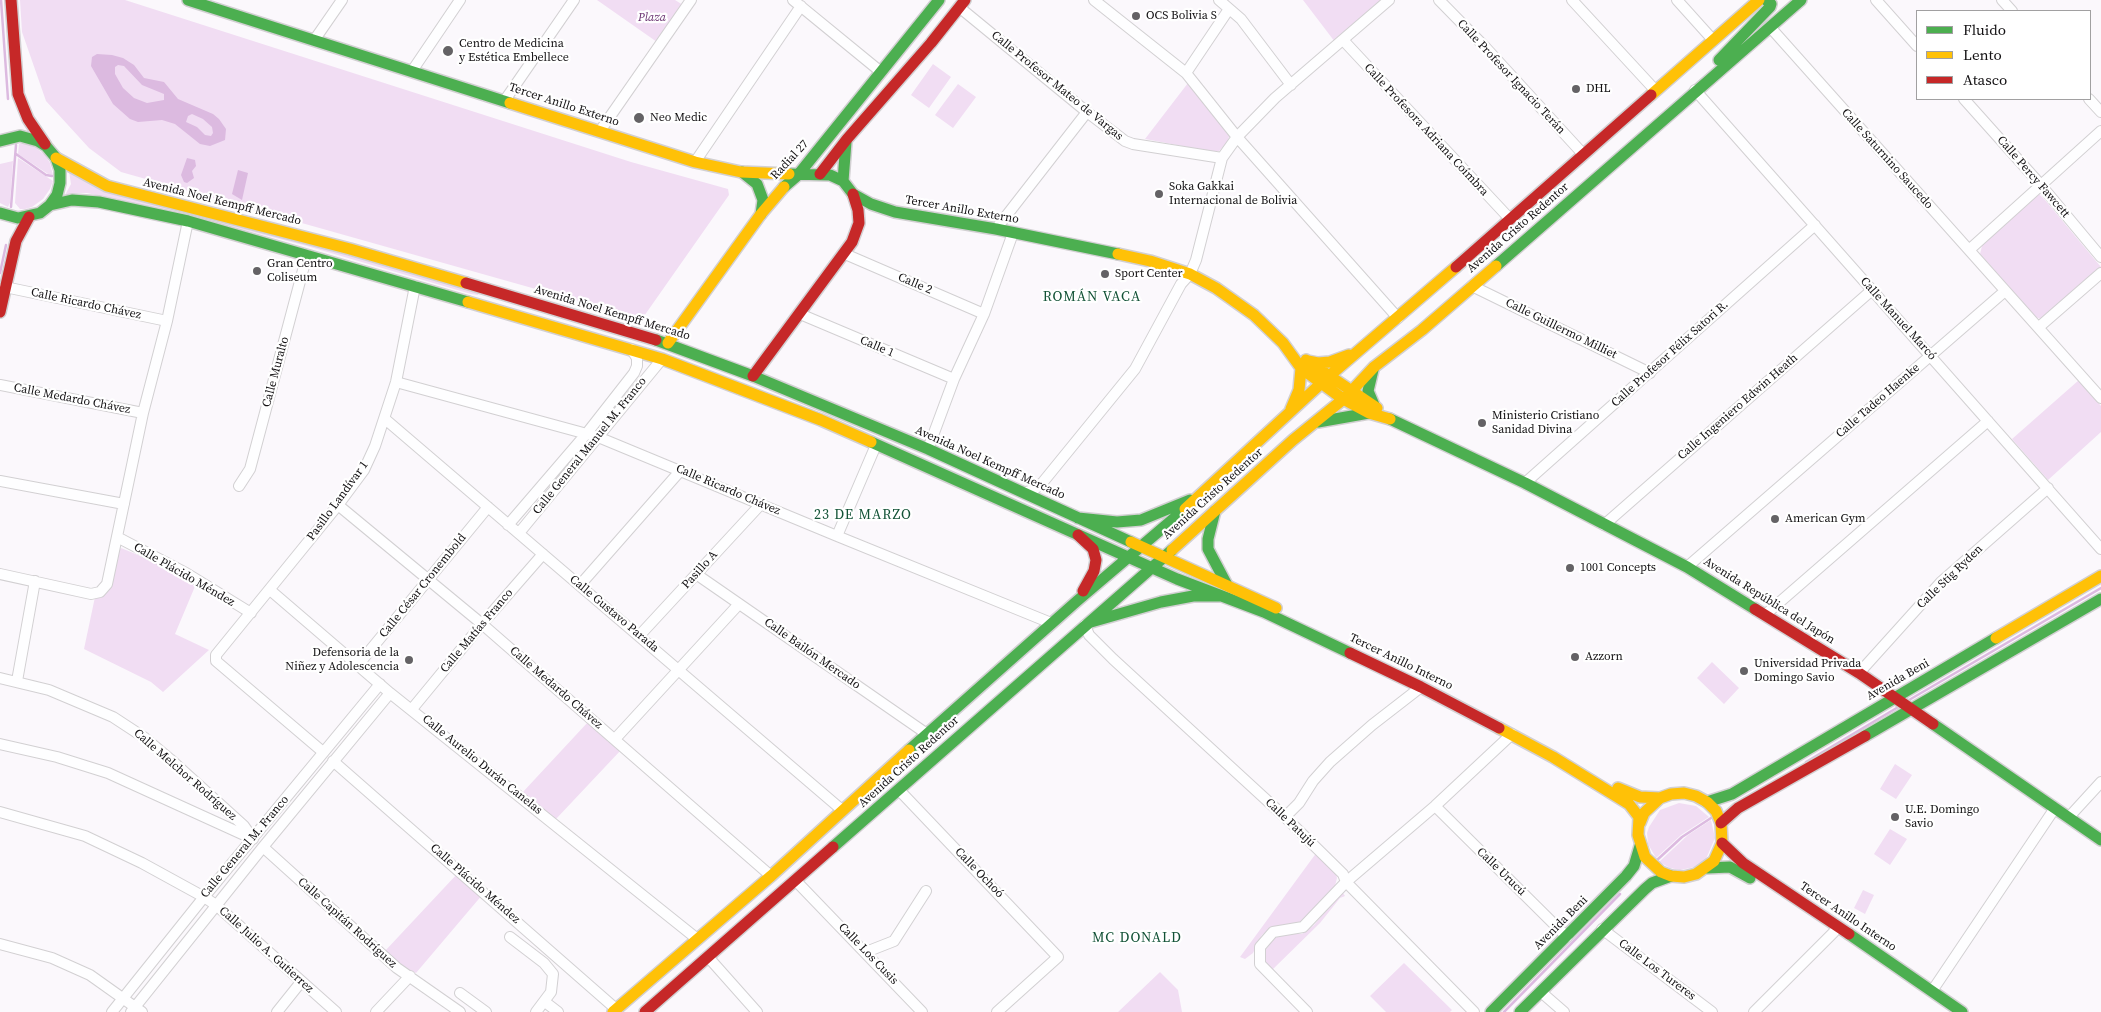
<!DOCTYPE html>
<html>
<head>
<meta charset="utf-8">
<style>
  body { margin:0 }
  #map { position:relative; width:2101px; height:1012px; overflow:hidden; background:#fbf8fc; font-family:"Source Serif 4",serif }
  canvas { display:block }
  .legend { position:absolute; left:1916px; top:10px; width:175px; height:90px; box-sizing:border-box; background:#fff; border:1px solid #a1a0a1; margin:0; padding:6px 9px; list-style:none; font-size:15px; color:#131113 }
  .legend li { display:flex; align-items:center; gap:10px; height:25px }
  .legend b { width:25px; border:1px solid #a1a0a1 }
</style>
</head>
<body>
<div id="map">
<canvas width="2101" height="1012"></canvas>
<ul class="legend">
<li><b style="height:6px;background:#4caf50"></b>Fluido</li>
<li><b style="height:6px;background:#ffc107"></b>Lento</li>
<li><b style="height:6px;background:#c62828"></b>Atasco</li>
</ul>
</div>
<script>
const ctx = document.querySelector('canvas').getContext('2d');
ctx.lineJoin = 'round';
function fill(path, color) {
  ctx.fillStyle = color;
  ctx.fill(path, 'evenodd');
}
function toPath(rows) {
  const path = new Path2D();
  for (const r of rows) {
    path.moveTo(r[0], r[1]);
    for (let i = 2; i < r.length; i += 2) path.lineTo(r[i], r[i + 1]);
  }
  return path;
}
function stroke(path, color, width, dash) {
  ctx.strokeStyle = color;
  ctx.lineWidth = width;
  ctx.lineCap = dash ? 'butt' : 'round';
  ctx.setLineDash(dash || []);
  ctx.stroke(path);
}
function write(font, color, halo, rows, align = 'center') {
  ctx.font = font + ' "Source Serif 4",serif';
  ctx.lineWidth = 4.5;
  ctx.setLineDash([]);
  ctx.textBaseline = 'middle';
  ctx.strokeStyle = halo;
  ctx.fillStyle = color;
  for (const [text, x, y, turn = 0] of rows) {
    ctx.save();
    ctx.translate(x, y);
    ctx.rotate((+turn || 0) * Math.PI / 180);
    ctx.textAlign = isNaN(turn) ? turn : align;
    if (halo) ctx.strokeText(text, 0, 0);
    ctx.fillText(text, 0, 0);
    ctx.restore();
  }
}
fill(toPath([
  [20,0,125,0,631,162,728,189,729,195,642,319,121,172,89,148,46,101,22,32],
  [597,0,675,0,683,5,657,42],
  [1303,0,1385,0,1335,42],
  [933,64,951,77,929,108,911,95],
  [1188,83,1230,131,1228,142,1219,151,1214,152,1145,139],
  [958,84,976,97,953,128,935,115],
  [24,143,36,148,45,155,50,163,53,175,48,174,18,154,19,144],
  [18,158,53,181,50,189,43,199,32,207,25,209,20,209,15,203],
  [13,161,10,203,8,207,0,203,0,164],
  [69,171,263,230,479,293,478,295,471,294,307,246,198,218,87,193,72,193,65,195,71,184],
  [2034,194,2039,194,2045,200,2101,267,2100,270,2041,319,2035,317,1980,254,1983,242],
  [2079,380,2101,406,2101,432,2048,480,2012,439],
  [121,548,165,566,196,584,175,634,209,650,163,692,151,682,84,649,95,597,107,592,118,551],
  [1712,662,1739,688,1724,704,1697,678],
  [588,722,621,750,556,819,522,793],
  [1895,764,1912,775,1896,799,1880,789],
  [1679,803,1696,806,1709,817,1681,835,1656,858,1648,844,1647,833,1649,827,1660,810],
  [1711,820,1715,838,1706,859,1695,867,1680,870,1670,868,1659,862,1688,835],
  [1890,829,1907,839,1890,865,1874,854],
  [1317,852,1336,874,1337,878,1335,886,1305,919,1295,925,1271,928,1262,935,1253,953,1245,959,1240,957],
  [458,873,483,894,416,973,403,967,385,951],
  [1863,890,1874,895,1865,914,1854,908],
  [1343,893,1345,896,1340,898,1320,923,1271,971,1265,963,1264,952,1274,938,1286,934,1302,934,1314,925,1337,897],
  [1404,963,1452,1010,1450,1012,1386,1012,1370,996],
  [1160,972,1178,990,1182,1012,1118,1012]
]), '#f1ddf3');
fill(toPath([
  [97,54,112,55,123,58,134,65,144,78,164,82,178,99,213,114,219,119,226,129,225,140,210,146,200,144,175,124,162,120,138,122,130,119,113,104,91,66,92,57],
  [118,65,124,66,142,85,164,94,164,100,147,103,134,98,123,88,115,74,115,67],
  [192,114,203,119,212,127,213,133,211,136,205,135,197,127,186,122,188,116],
  [187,158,195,160,196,166,192,171,194,178,187,183,184,182,181,175],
  [238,170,248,173,242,200,232,194]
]), '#dcbae0');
stroke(toPath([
  [1,0,8,99],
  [16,154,46,175,52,176],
  [11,207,16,145],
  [0,273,6,245],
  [1909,700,2101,588],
  [1806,762,1900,706],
  [1657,860,1682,837,1711,818],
  [1504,1012,1620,894]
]), '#dcbae0', 2.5);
const street = toPath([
  [793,0,881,72],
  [1094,0,1186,73,1237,137,1398,318],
  [1219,0,1241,19,1291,85],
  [1439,0,1486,48,1583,154],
  [1572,0,1656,91],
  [1677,0,1713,40],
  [1876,0,1917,46],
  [2002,0,2012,11],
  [959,7,1087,112,1125,141,1133,144,1222,158],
  [1770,27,2101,398],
  [315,39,342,0],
  [1343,40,1510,219],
  [412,71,460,0],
  [1186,73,1229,9],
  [1695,90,2101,549],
  [1964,99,2040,184,2101,257],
  [2089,99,2101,112],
  [505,100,574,0],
  [600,131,691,0],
  [695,162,801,6],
  [996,229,1087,112],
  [1969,250,2101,131],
  [845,254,984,314],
  [1472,286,1650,373],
  [5,287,167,321],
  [800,314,954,379],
  [2039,327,2101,273],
  [396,382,598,437,837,536,1051,623],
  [0,385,143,413],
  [385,419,842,810],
  [928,449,954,379,984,314,1013,233],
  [0,481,124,504],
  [1525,483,1815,225],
  [239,486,250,469,307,255],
  [1024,493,1035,489,1043,482,1135,369,1181,284,1190,274,1196,260,1222,158,1237,137,1275,98,1389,0],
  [338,505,482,624,771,876],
  [508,525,587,433,634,373,637,366,637,358,631,349],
  [1604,525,1872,290],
  [519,533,662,359],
  [837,536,876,445],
  [117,537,186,573,251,613],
  [1687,567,2005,291],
  [0,574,91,594,100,592,107,584,143,413,167,321,188,221],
  [696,574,927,734],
  [580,585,681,470],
  [270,590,390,693,696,938],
  [1766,614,1988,421],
  [1085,625,1089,635,1113,659,1285,817,1343,874,1346,882,1474,1012],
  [639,636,761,504],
  [358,665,488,507],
  [1859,673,1941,582,2048,488],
  [0,678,49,690,113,717,145,738,170,759,244,826,253,839],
  [17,681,35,581],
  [412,709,482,624,543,554],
  [615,739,739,604],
  [0,744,57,757,108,773,253,839],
  [323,752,216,661,216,655,338,505,364,470,375,446,396,382,415,286],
  [333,761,616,1009],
  [899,790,1058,957,997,1012],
  [1435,806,1567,937],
  [0,812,85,836,142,863,204,897,216,905,336,1012],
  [1285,817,1299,803,1313,781,1330,762,1372,725,1421,687],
  [2069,817,2101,782],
  [263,847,397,968,460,1012],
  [796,881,922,1012],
  [1602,929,1712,1012],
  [510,937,544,963,553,974,551,992,536,1012],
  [0,944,52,958,90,975,142,1012],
  [866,952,894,941,926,891],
  [709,958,757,1012],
  [1932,991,2055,808],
  [1541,992,1564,1012],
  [460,993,486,1012],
  [545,1002,558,1012],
  [112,1012,204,897,380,684],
  [131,1012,263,847,390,693],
  [277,1012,301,982],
  [376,1012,410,976],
  [1307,1012,1260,964,1260,947,1273,932,1303,927,1346,882,1435,806,1512,734],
  [1754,1012,1834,932]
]);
const fast = toPath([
  [188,0,510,103],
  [1719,60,1770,7,1771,4,1766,0],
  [0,141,20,136,38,141,46,146,56,158,60,170,60,183,57,195,50,205,40,213,18,218,0,213],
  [742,172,757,184,763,200,761,214],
  [789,174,830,175,843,181,853,194,871,204,895,212,996,229,1118,254],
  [843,181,846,142],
  [784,187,798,175,939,0],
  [50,205,72,200,99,202,188,221,468,302],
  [1496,266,1801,0],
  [656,340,753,376,928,449,1131,542],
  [1373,370,1368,391,1374,405],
  [1390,419,1525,483,1687,567,1755,609],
  [1318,422,1369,413],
  [871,442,1177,579,1264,612,1350,653],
  [1215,511,1208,539,1208,549,1227,585],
  [1078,518,1117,522,1141,520,1190,500],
  [1091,622,1161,602,1193,596,1219,596],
  [1933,724,2101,840],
  [1865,736,2101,599],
  [909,750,1077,601,1185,509],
  [1707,802,1732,794,1996,638],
  [833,847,1172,550],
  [1707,868,1730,867,1750,878],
  [1849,934,1962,1012],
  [1491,1012,1626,876,1634,866,1640,846],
  [1520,1012,1645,889,1652,883,1671,876]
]);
const slow = toPath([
  [1651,95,1759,0],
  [510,103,695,162,741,172,789,174],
  [56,158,107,186,350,249,466,283],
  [1118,254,1150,261,1190,274,1216,288,1254,315,1283,343,1301,368,1343,399,1369,413,1390,419],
  [468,302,662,359,821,420,871,442],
  [668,343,761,214,784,187],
  [1306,360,1377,408],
  [1308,361,1318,363,1330,362,1349,355],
  [1291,409,1299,390,1301,368],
  [1185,509,1328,377,1456,267],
  [1131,542,1276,608],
  [1172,550,1293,440,1346,397,1374,367,1422,330,1496,266],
  [1996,638,2101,576],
  [1499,728,1553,757,1629,804,1639,817,1638,835,1645,857,1661,872,1671,876,1684,877,1696,874,1714,861,1722,843,1721,823,1716,811,1707,802,1696,796,1684,793,1671,794,1660,798,1644,813,1640,823],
  [1618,788,1640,797,1660,798],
  [613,1012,771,876,909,750]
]);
const jam = toPath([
  [11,0,18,94,28,119,45,144],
  [820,174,847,139,931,43,965,0],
  [1456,267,1651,95],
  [466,283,656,340],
  [0,312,16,241,29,217],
  [753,376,852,242,859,223,858,210,853,194],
  [1078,535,1093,549,1096,560,1094,571,1083,591],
  [1755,609,1859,673,1933,724],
  [1350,653,1421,687,1499,728],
  [1721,823,1738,808,1865,736],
  [1722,843,1743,863,1849,934],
  [645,1012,833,847]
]);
stroke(street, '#d2d0d2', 12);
stroke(fast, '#d2d0d2', 14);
stroke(slow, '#d2d0d2', 14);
stroke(jam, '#d2d0d2', 14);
stroke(street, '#fefeff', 10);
stroke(fast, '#4caf50', 11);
stroke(slow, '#ffc107', 11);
stroke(jam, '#c62828', 11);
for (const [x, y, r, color] of [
  [1136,16,5,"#646265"],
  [448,51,6,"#646265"],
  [1576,89,5,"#646265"],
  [639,118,6,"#646265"],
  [1159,194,5,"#646265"],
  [257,271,5,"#646265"],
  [1105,274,5,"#646265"],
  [1482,423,5,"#646265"],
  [1775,519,5,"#646265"],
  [1570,568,5,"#646265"],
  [1575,657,5,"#646265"],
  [409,660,5,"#646265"],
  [1744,671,5,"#646265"],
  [1895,817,5,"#646265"]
]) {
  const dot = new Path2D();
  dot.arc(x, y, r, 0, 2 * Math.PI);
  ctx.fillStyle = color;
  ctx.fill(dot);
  stroke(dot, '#fff', 2);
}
write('12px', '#131113', '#fff', [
  ["OCS Bolivia S",1146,16],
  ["Centro de Medicina",459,44],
  ["y Estética Embellece",459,58],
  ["DHL",1586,89],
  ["Neo Medic",650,118],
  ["Soka Gakkai",1169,187],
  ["Internacional de Bolivia",1169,201],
  ["Gran Centro",267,264],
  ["Coliseum",267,278],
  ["Sport Center",1115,274],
  ["Ministerio Cristiano",1492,416],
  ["Sanidad Divina",1492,430],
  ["American Gym",1785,519],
  ["1001 Concepts",1580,568],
  ["Defensoria de la",399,653,"right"],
  ["Niñez y Adolescencia",399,667,"right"],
  ["Azzorn",1585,657],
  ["Universidad Privada",1754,664],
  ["Domingo Savio",1754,678],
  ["U.E. Domingo",1905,810],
  ["Savio",1905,824]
], 'left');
write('italic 12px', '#68306f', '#fff', [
  ["Plaza",652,18]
]);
write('12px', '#131113', '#fff', [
  ["Calle Profesor Ignacio Terán",1511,77,47],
  ["Calle Profesor Mateo de Vargas",1057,86,39],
  ["Tercer Anillo Externo",564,105,18],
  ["Calle Profesora Adriana Coímbra",1426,130,47],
  ["Calle Saturnino Saucedo",1887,159,48],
  ["Radial 27",790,160,-47],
  ["Calle Percy Fawcett",2033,177,49],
  ["Avenida Noel Kempff Mercado",222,202,14],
  ["Tercer Anillo Externo",962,210,10],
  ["Avenida Cristo Redentor",1518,228,-41],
  ["Calle 2",915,284,23],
  ["Calle Ricardo Chávez",86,304,12],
  ["Avenida Noel Kempff Mercado",612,313,17],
  ["Calle Manuel Marcó",1898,319,48],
  ["Calle Guillermo Milliet",1561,329,26],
  ["Calle 1",877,347,23],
  ["Calle Profesor Félix Satori R.",1670,354,-42],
  ["Calle Muralto",276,372,-75],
  ["Calle Medardo Chávez",72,399,11],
  ["Calle Tadeo Haenke",1878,401,-41],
  ["Calle Ingeniero Edwin Heath",1738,407,-41],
  ["Calle General Manuel M. Franco",590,446,-51],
  ["Avenida Noel Kempff Mercado",990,463,24],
  ["Calle Ricardo Chávez",728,490,23],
  ["Avenida Cristo Redentor",1213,494,-42],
  ["Pasillo Landívar 1",338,501,-54],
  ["Pasillo A",700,570,-48],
  ["Calle Plácido Méndez",184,575,30],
  ["Calle Stig Ryden",1950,577,-44],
  ["Calle César Cronembold",423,586,-51],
  ["Avenida República del Japón",1769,601,32],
  ["Calle Gustavo Parada",614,614,40],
  ["Calle Matías Franco",477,631,-50],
  ["Calle Bailón Mercado",812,654,35],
  ["Tercer Anillo Interno",1401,662,26],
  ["Avenida Beni",1898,680,-30],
  ["Calle Medardo Chávez",556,688,41],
  ["Avenida Cristo Redentor",909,762,-42],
  ["Calle Aurelio Durán Canelas",482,765,39],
  ["Calle Melchor Rodríguez",185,775,41],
  ["Calle Patujú",1290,823,44],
  ["Calle General M. Franco",245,847,-50],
  ["Calle Urucú",1501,872,44],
  ["Calle Ochoó",979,873,46],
  ["Calle Plácido Méndez",475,884,41],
  ["Tercer Anillo Interno",1848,917,34],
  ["Calle Capitán Rodríguez",347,923,42],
  ["Avenida Beni",1561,923,-45],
  ["Calle Julio A. Gutierrez",266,950,42],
  ["Calle Los Cusis",868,954,46],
  ["Calle Los Tureres",1657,970,37]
]);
ctx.letterSpacing = '1px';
write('14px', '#125236', '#fff', [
  ["ROMÁN VACA",1092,297],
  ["23 DE MARZO",863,515],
  ["MC DONALD",1137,938]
]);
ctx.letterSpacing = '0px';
</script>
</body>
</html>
